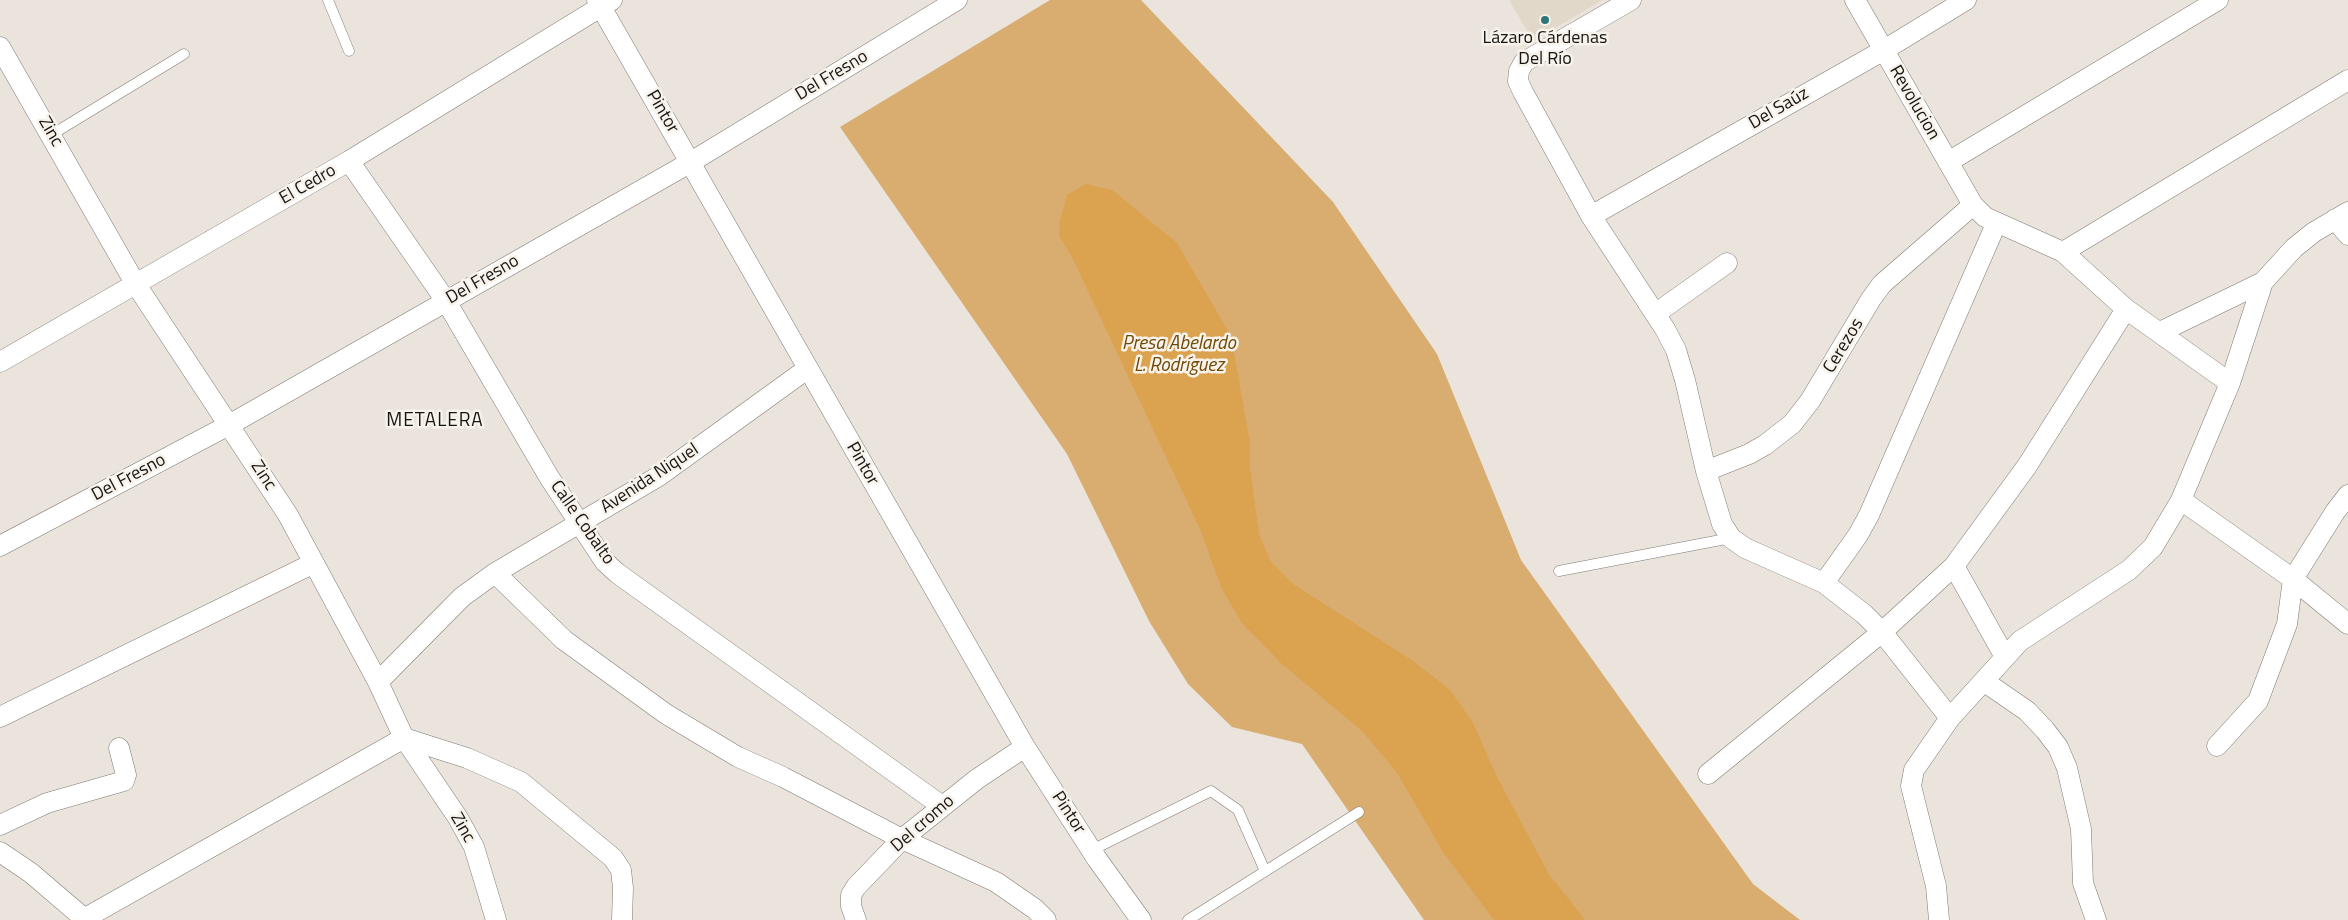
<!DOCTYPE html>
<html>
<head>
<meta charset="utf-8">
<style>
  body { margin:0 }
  canvas { display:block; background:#eae4dd }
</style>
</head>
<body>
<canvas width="2348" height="920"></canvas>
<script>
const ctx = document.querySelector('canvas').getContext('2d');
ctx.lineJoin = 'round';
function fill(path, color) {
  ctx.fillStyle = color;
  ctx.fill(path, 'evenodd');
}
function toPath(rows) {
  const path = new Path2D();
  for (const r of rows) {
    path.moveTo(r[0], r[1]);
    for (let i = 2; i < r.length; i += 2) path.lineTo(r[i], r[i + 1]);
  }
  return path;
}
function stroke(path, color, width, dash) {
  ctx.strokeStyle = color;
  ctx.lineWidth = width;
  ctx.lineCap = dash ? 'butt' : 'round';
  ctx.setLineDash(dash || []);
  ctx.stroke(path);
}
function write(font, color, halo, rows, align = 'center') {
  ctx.font = font + ' "Titillium Web",sans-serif';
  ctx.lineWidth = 5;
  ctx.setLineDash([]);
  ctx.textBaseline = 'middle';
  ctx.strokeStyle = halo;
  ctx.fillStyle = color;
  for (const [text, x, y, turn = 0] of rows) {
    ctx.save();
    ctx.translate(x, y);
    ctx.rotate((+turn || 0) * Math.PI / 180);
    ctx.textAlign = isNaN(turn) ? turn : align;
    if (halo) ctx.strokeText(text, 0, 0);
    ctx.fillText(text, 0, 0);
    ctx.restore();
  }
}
fill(toPath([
  [1509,0,1603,0,1533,41]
]), '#e2d8ca');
fill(toPath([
  [1050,0,1141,0,1333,202,1437,354,1521,560,1753,884,1800,920,1424,920,1302,744,1232,727,1188,684,1149,621,1067,454,840,127]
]), '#d9ac6f');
fill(toPath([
  [1086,184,1112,190,1177,243,1231,336,1250,443,1250,468,1259,534,1271,562,1293,584,1413,661,1449,689,1472,721,1496,775,1548,873,1585,920,1494,920,1443,852,1396,771,1362,731,1281,663,1242,623,1222,589,1200,529,1072,257,1059,236,1060,220,1067,195]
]), '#dba24f');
const service = toPath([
  [328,0,349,51],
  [51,135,184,54],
  [1559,571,1731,538],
  [1092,850,1211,791,1238,810,1265,871],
  [1188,920,1359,812]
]);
const minor = toPath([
  [597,0,1025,747,1097,859,1141,920],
  [1631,0,1524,62,1519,71,1518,81,1523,92,1591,216,1665,329,1676,350,1685,380,1706,471,1722,524,1731,538,1745,548,1824,583,1864,614,1882,632,1950,718],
  [1855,0,1973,205,1985,217,2063,252,2126,309,2230,383],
  [0,47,135,283,288,515,378,682,404,738,458,818,474,847,496,920],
  [349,161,446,301,549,477,605,562,617,573,942,806],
  [1948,162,2218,0],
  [1591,216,1884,50,1966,0],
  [2335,219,2348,235],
  [2063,252,2348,80],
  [1655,314,1727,263],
  [2160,332,2263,282,2294,248,2314,232,2348,212],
  [0,362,349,161,612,0],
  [1706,471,1749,454,1765,445,1792,424,1810,401,1871,299,1882,284,1973,205],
  [2181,500,2293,579,2348,624],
  [0,546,229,425,691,162,957,0],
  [1954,566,2005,657],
  [495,573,564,640,666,714,738,757,783,777,902,839,996,882,1035,909,1046,920],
  [1824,583,1858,535,1869,515,1996,224],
  [378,682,462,597,495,573,659,476,807,369],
  [1985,682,2027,711,2045,730,2058,747,2067,768,2081,829,2083,883,2096,920],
  [0,717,314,563],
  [2217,746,2258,701,2287,624,2293,579,2335,512,2348,495],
  [1708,774,1882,632,1954,566,2027,466,2126,309],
  [0,825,47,803,124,781,126,775,119,748],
  [0,852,31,873,86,920],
  [82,920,404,738,467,758,521,782,613,858,621,870,623,888,622,920],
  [856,920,851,906,851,895,856,887,902,839,977,779,1025,747],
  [1939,920,1936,886,1911,786,1914,770,1950,718,2020,641,2129,570,2153,547,2181,500,2230,383,2263,282]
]);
stroke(service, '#807b74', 11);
stroke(minor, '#807b74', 21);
stroke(service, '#fff', 10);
stroke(minor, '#fff', 20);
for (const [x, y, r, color] of [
  [1545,20,5,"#2c767a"]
]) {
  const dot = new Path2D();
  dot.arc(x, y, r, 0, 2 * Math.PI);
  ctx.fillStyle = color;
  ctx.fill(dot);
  stroke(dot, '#f7f2ea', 2);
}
write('18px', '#171513', '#f7f2ea', [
  ["Lázaro Cárdenas",1545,39],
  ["Del Río",1545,60]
]);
write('18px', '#171513', '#f7f2ea', [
  ["Del Fresno",832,76,-31],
  ["Revolucion",1914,103,60],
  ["Del Saúz",1779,109,-30],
  ["Pintor",662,112,60],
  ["Zinc",50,132,60],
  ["El Cedro",308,185,-30],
  ["Del Fresno",483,280,-30],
  ["Cerezos",1844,346,-59],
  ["Pintor",862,464,60],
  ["Zinc",263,476,57],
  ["Del Fresno",129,478,-28],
  ["Avenida Niquel",650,479,-33],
  ["Calle Cobalto",582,523,55],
  ["Pintor",1068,813,57],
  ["Del cromo",923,824,-41],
  ["Zinc",462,828,60]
]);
write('italic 19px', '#6f4905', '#f7f2ea', [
  ["Presa Abelardo",1179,344],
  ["L. Rodríguez",1179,366]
]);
ctx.letterSpacing = '1px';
write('19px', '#171513', '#f7f2ea', [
  ["METALERA",435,421]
]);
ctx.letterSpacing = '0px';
</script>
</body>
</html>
